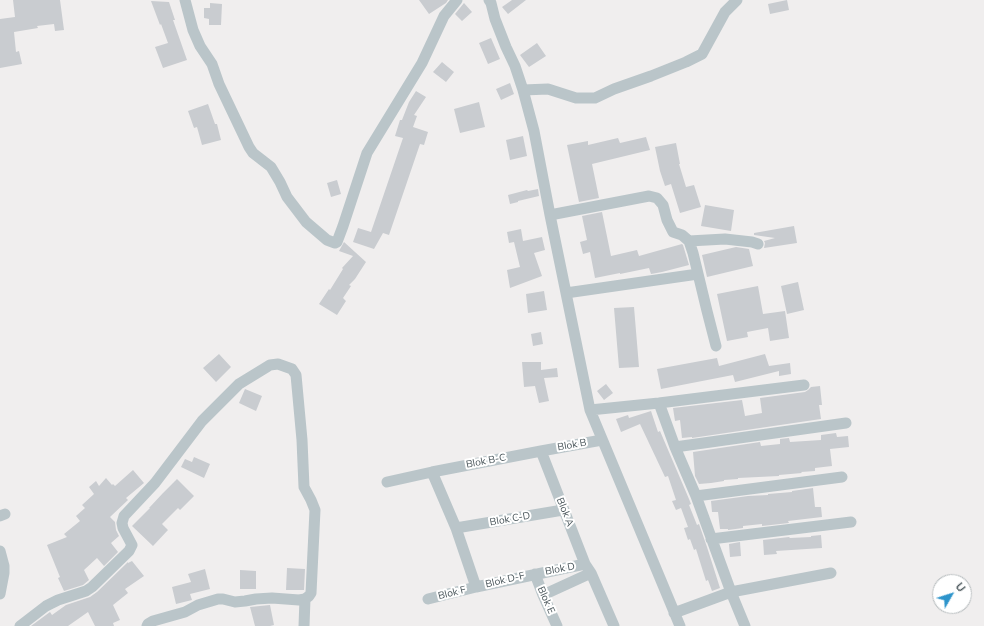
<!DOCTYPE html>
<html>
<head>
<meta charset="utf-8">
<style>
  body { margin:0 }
  #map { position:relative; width:984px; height:626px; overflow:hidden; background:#f0eeee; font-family:Mulish,sans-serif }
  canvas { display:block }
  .north { position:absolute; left:932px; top:574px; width:40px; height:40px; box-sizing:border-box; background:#fff; border:1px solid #b6bbbd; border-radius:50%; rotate:51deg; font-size:11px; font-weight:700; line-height:16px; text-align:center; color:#485459 }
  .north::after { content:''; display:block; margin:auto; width:14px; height:18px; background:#2d94cb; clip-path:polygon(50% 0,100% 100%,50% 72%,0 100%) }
</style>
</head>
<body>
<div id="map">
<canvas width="984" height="626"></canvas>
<div class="north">U</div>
</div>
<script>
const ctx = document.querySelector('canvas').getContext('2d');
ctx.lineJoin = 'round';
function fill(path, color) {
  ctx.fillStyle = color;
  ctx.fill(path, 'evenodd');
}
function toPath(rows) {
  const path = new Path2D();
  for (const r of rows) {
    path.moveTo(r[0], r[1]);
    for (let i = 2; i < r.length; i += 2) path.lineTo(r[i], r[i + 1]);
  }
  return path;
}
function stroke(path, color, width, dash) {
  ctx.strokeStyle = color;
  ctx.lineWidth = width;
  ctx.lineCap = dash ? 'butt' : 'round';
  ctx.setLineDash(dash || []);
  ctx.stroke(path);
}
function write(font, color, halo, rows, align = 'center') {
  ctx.font = font + ' Mulish,sans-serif';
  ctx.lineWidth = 4;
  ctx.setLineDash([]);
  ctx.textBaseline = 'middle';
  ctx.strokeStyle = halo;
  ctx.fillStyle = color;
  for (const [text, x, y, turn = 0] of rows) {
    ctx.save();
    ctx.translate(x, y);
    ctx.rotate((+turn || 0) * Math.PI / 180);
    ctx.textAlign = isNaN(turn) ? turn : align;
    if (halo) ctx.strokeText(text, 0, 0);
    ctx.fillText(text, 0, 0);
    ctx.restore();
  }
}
fill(toPath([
  [13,0,60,0,64,30,55,31,54,24,37,26,38,28,14,32,16,52,19,51,22,64,0,68,0,19,15,17],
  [419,0,448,0,446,3,429,14],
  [512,0,526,0,508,14,502,7],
  [787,0,789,10,770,14,768,4],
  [151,1,169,2,175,20,173,20,187,60,163,68,155,47,168,43,161,24,160,25],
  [210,3,222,4,221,25,209,25,209,19,204,18,204,8,210,8],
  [464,3,472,12,462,21,455,14],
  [491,38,500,59,488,64,479,43],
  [537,43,546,56,529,67,520,55],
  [442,62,454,72,446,82,433,72],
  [510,83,514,94,501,100,496,89],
  [416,91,426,97,414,115,417,116,413,127,428,132,424,145,420,144,389,235,383,233,374,249,353,242,358,228,371,232,403,138,395,136,400,120,402,120,409,102],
  [479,102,485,127,460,133,454,109],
  [208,104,215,124,217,124,221,140,202,145,197,127,194,128,188,111],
  [523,136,527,156,510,160,506,140],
  [646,137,650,150,592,164,599,198,579,202,567,145,588,141,588,145,618,138,620,143],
  [676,143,680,164,679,164,686,187,694,185,701,207,680,213,671,184,665,186,660,171,655,147],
  [337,180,341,194,331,197,327,183],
  [538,189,539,196,518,201,518,202,510,204,508,195,527,190,528,191],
  [705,205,734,210,731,231,701,226],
  [602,212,611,256,637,250,639,256,682,244,683,245,689,265,662,272,651,274,649,268,620,274,620,273,595,278,590,252,583,254,580,242,587,240,582,216],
  [794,226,797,243,764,248,765,243,764,241,775,238,754,235,754,233],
  [521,229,523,241,542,237,545,250,534,253,542,276,510,288,507,270,520,267,514,242,509,243,507,232],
  [344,242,366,262,355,279,349,285,351,286,343,298,346,301,337,315,319,304,329,289,330,290,343,269,342,268,353,256,339,251],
  [736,247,749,249,753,266,707,277,702,255],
  [798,282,804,310,787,314,781,286],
  [758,286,763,314,785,311,789,338,770,341,768,328,747,332,748,337,727,341,717,294],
  [544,291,547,310,528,313,526,294],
  [634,307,639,367,619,368,614,308],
  [541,332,543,344,533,346,531,334],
  [219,354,231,367,216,382,203,368],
  [765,354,769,366,790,363,791,374,779,376,779,371,735,382,733,375,661,389,657,369,717,358,719,366],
  [522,362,541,362,541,370,557,368,558,377,544,378,549,401,539,403,535,386,524,387],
  [606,384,613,393,604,400,597,391],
  [820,386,822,405,819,405,821,419,692,438,692,437,682,438,680,420,675,421,673,408,742,400,745,416,762,413,760,398,805,392,808,390,811,387],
  [245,389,262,396,256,411,239,403],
  [651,411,658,432,660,431,689,499,691,504,689,505,697,525,699,524,707,547,720,588,712,591,708,580,706,581,696,549,694,550,690,539,688,540,684,528,688,527,681,508,676,510,672,501,676,500,668,476,665,477,640,424,621,432,616,419,628,415,629,418],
  [836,433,837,437,848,436,849,447,830,449,832,466,815,468,815,471,801,472,802,473,779,475,779,476,738,478,738,479,724,480,724,481,711,483,699,484,695,476,693,452,760,442,761,446,780,444,780,439,789,438,790,442,821,440,821,435],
  [194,457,210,464,204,478,181,467,185,459,192,462],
  [133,470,144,483,126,498,128,500,110,517,115,522,116,530,119,536,111,543,118,552,104,566,97,558,84,570,89,580,83,585,64,591,58,578,60,577,47,545,67,537,64,534,80,521,76,516,85,508,82,505,94,494,89,487,96,481,99,486,106,478,112,485,113,484,115,486],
  [177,479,194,496,180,510,178,508,162,524,168,530,153,546,132,526,150,508,149,508,163,493],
  [813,488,815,507,821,507,822,517,788,521,789,523,762,526,762,524,743,526,743,528,728,530,728,529,720,529,718,512,712,512,711,501,748,496,768,495,768,494,792,492,792,491],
  [821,535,822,548,776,551,777,554,764,555,763,540,789,537,790,538,811,537,811,536],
  [740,542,741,556,730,557,729,544],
  [132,561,144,576,125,589,128,593,113,605,120,620,113,623,114,626,95,626,88,612,68,626,31,626,50,612,52,615,66,605,90,597,97,592,128,562,128,563],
  [287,568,305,569,304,590,286,590],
  [205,569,210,589,190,594,192,600,176,604,172,587,191,582,188,574],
  [240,570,256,571,256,589,240,589],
  [270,605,274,625,270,626,255,626,250,607]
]), '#c9ccd0');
stroke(toPath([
  [185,0,193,30,200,46,212,64,219,84,249,147,253,153,271,167,280,182,287,197,306,222,327,240,335,243,337,242,343,226,367,153,422,63,444,16,457,0],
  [489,0,491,3,495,19,506,47,515,66,523,90,534,131,550,215,590,410,659,403,804,385],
  [523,90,548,89,576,98,595,98,614,89,651,76,686,62,702,54,725,12,737,0],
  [550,215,649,196,657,198,663,205,667,220,673,232,682,235,689,241,693,253,707,311,716,346],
  [689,241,725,239,752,242,758,244],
  [566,293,698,274],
  [659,403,675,447,696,496,731,592,745,626],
  [590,410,680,626],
  [675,447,846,423],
  [541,451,585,564,591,573,614,626],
  [432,472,456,528,476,587],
  [387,482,432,472,541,451,602,440],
  [696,496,842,477],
  [0,516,5,514],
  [456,528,563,510],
  [711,539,851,522],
  [0,551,4,566,4,573,0,594],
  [535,574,543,595,557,626],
  [543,595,591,573],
  [428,599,476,587,585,564],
  [674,613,731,592,831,573],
  [20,626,46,606,58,600,86,591,92,587,129,551,132,545,123,528,122,523,124,516,155,483,202,421,239,384,270,365,278,364,292,369,296,375,302,440,304,487,311,500,315,510,311,593,309,596,305,599,299,600,272,598,256,599,245,601,235,602,223,599,218,599,198,605,185,612,153,621,148,624,147,626],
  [304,626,305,599]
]), '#bac5c9', 11);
write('10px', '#485459', '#fff', [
  ["Blok B",572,445,-10],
  ["Blok B-C",486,461,-11],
  ["Blok A",565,512,68],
  ["Blok C-D",510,519,-10],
  ["Blok D",560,569,-11],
  ["Blok D-F",505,580,-13],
  ["Blok F",452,593,-14],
  ["Blok E",546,600,66]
]);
</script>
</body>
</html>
